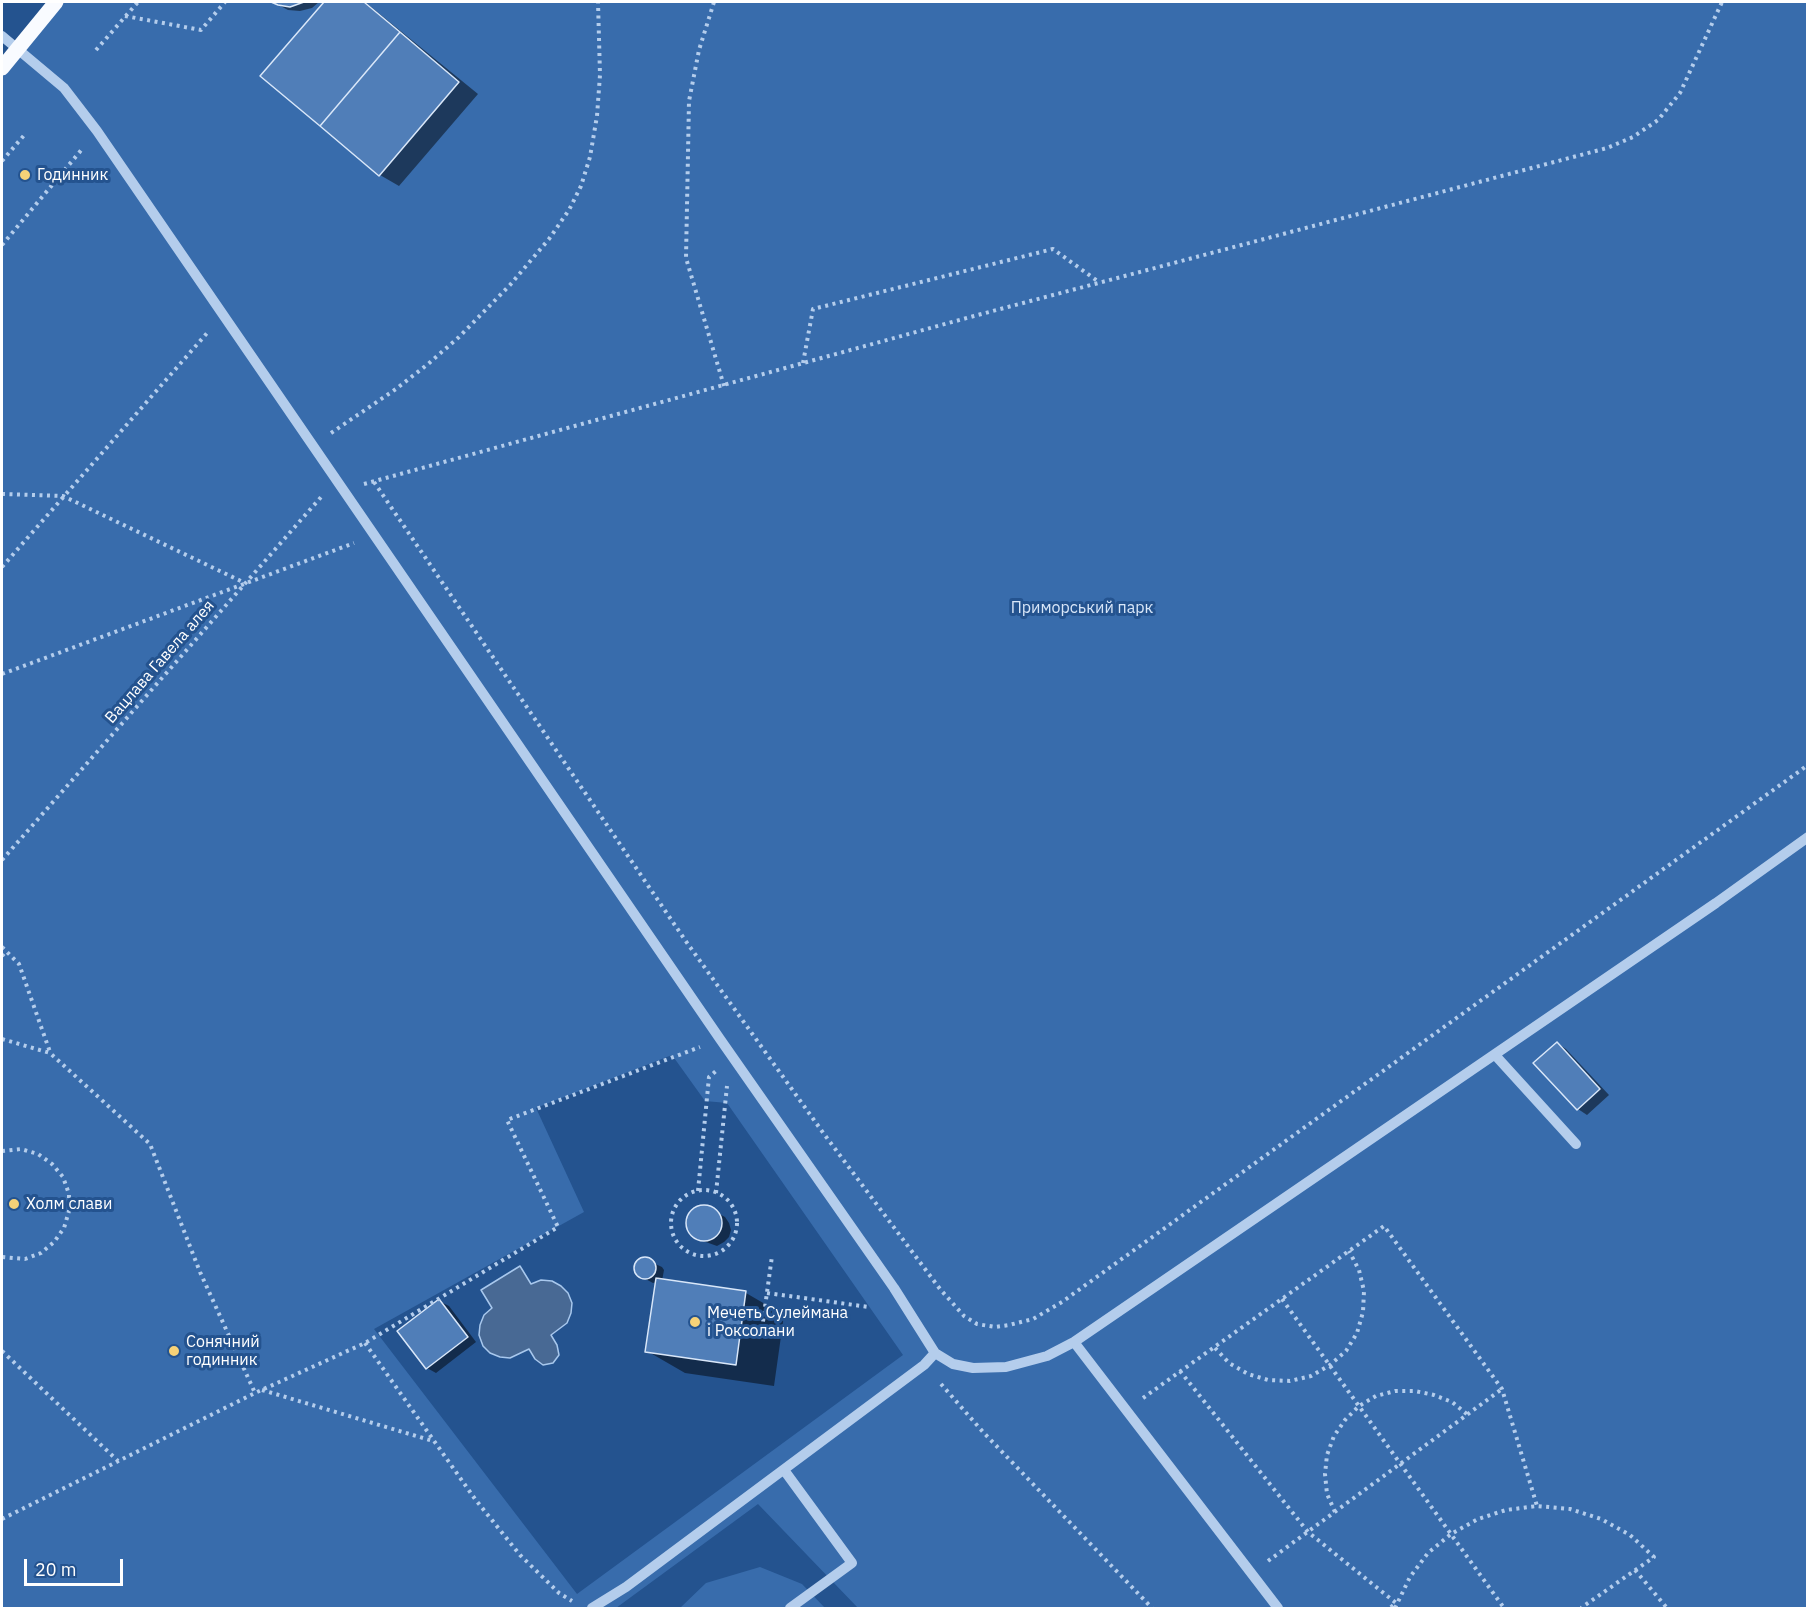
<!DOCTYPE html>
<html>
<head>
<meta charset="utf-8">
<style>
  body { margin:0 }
  #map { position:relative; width:1809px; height:1610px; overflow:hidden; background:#24538f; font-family:"IBM Plex Sans",sans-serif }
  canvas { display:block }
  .frame { position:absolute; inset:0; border:3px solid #fff; pointer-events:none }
  .scale { position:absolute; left:24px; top:1559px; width:99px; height:27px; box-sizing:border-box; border:3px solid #fff; border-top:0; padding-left:8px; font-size:18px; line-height:21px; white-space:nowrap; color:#fff; -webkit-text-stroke:4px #24538f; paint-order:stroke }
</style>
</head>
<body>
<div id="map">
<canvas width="1809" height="1610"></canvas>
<div class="frame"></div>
<div class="scale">20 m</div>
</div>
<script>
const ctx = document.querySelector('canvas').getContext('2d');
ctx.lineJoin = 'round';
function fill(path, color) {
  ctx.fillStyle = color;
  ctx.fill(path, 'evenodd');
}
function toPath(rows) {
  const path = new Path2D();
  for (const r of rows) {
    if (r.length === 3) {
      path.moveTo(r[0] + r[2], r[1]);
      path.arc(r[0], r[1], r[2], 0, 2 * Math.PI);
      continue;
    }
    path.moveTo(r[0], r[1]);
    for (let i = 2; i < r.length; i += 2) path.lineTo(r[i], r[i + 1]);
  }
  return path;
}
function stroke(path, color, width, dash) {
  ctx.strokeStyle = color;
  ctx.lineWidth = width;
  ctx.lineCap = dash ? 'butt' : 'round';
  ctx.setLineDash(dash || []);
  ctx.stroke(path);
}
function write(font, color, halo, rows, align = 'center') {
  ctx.font = font + ' "IBM Plex Sans",sans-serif';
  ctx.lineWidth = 6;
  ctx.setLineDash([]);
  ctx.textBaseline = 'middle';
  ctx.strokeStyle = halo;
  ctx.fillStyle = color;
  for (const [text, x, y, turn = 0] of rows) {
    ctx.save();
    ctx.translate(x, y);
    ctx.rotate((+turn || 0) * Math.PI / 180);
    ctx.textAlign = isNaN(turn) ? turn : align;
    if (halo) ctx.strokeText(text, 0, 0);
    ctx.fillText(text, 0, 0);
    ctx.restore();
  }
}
fill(toPath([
  [62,2,1807,2,1807,1608,858,1608,758,1504,616,1608,2,1608,2,73],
  [672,1055,705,1101,727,1103,903,1355,577,1594,374,1329,584,1212,536,1108],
  [760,1567,802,1584,825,1608,680,1608,706,1583]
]), '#386cac');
const water = toPath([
  [520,1266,531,1284,541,1280,552,1281,561,1286,568,1293,572,1303,571,1313,567,1323,551,1335,557,1345,559,1355,553,1363,543,1365,535,1359,529,1349,510,1358,500,1357,490,1353,483,1346,479,1335,480,1325,484,1315,492,1308,481,1290,520,1266]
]);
fill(water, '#486994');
stroke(water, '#a8c8ed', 1.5);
fill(toPath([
  [273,2,319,2,312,8,300,11,288,10],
  [326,2,365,2,478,94,399,186,380,175,263,76],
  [1557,1043,1566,1049,1609,1095,1587,1115,1578,1109],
  [701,1207,708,1208,725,1217,729,1223,731,1230,729,1237,724,1242,717,1246,703,1241,693,1236,689,1230,688,1222,690,1215,694,1210],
  [642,1258,662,1267,664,1270,662,1281,746,1293,784,1315,774,1386,685,1373,647,1351,657,1282,653,1283,638,1275,635,1265],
  [439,1301,449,1306,476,1342,436,1373,427,1368]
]), '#0007');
const building = toPath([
  [271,2,304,2,290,7,278,5,271,2],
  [324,2,364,2,400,32,320,126,260,76,324,2],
  [400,32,459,82,379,176,320,126,400,32],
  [1557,1042,1600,1089,1577,1110,1533,1063,1557,1042],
  [704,1223,18],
  [645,1268,11],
  [656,1278,746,1291,736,1365,645,1352,656,1278],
  [439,1299,468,1337,426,1369,397,1331,439,1299]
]);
fill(building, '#507eb8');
stroke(building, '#d9e7f9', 1.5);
stroke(toPath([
  [714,2,699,50,689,101,686,258,724,386],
  [125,16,201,30,225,2],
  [96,50,138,2],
  [2,161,26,133],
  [2,245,83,148],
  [803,363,813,309,1053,249,1099,282],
  [331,433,396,389,428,364,459,337,510,285,549,239,569,210,581,186,590,157,597,116,600,75,598,2],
  [374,482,685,940,824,1134,940,1289,964,1316,977,1324,995,1327,1009,1325,1033,1319,1062,1302,1808,765],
  [364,484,974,316,1607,148,1633,137,1658,120,1680,93,1722,2],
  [2,494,63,496,245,583],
  [2,567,208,332],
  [2,674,354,543],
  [2,860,322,496],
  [2,947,19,964,50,1052],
  [2,956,6,951],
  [2,1039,50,1053,150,1144,200,1272,255,1393],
  [2,1151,21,1149,38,1154,52,1164,63,1177,69,1194,69,1211,64,1228,54,1242,41,1253,25,1259,2,1257],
  [704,1223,33],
  [698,1191,709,1077,716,1071],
  [716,1193,727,1086],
  [767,1293,869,1307],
  [1282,1299,1504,1608],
  [762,1329,772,1256],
  [365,1343,475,1499,520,1555,559,1593,572,1601],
  [1215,1348,1229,1363,1248,1374,1268,1380,1290,1381,1311,1376,1330,1365,1346,1351,1357,1333,1363,1312,1364,1291,1359,1270,1349,1251],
  [2,1351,118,1461],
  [1180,1371,1308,1532,1396,1603,1390,1608],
  [941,1384,983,1432,1152,1608],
  [262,1390,433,1441],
  [1143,1398,1384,1226,1502,1389,1537,1506],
  [1335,1512,1327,1494,1325,1474,1327,1455,1334,1436,1345,1420,1359,1406,1376,1396,1395,1391,1415,1391,1434,1395,1452,1402,1468,1415],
  [2,1519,255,1393,365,1343,558,1227,507,1120,700,1047],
  [1268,1561,1502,1389],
  [1635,1570,1667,1608],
  [1395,1608,1410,1577,1428,1553,1451,1534,1478,1519,1506,1510,1537,1506,1570,1509,1601,1519,1630,1535,1654,1557,1581,1608]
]), '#b4cdec', 4, [3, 4.5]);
stroke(toPath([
  [2,36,64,88,97,131,720,1039,894,1288,935,1353,953,1364,973,1368,1006,1367,1047,1356,1074,1342,1716,903,1808,837],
  [1495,1055,1576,1144],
  [1074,1342,1278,1608],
  [784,1470,852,1563,790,1608],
  [592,1608,626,1587,924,1365,935,1353]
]), '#b4cdec', 10);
stroke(toPath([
  [2,68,56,2]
]), '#f9fbff', 15);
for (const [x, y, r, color] of [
  [25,175,6,"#f6d278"],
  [14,1204,6,"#f6d278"],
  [695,1322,6,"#f6d278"],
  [174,1351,6,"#f6d278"]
]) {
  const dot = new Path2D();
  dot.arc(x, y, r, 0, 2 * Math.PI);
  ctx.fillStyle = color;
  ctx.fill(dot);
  stroke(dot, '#24538f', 2);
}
write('16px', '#fff', '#24538f', [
  ["Годинник",37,175],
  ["Холм слави",26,1204],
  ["Мечеть Сулеймана",707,1313],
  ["і Роксолани",707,1331],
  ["Сонячний",186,1342],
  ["годинник",186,1360]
], 'left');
write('16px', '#d9e7f9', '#24538f', [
  ["Приморський парк",1082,608]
]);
write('16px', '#fff', '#24538f', [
  ["Вацлава Гавела алея",160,662,-49]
]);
</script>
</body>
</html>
